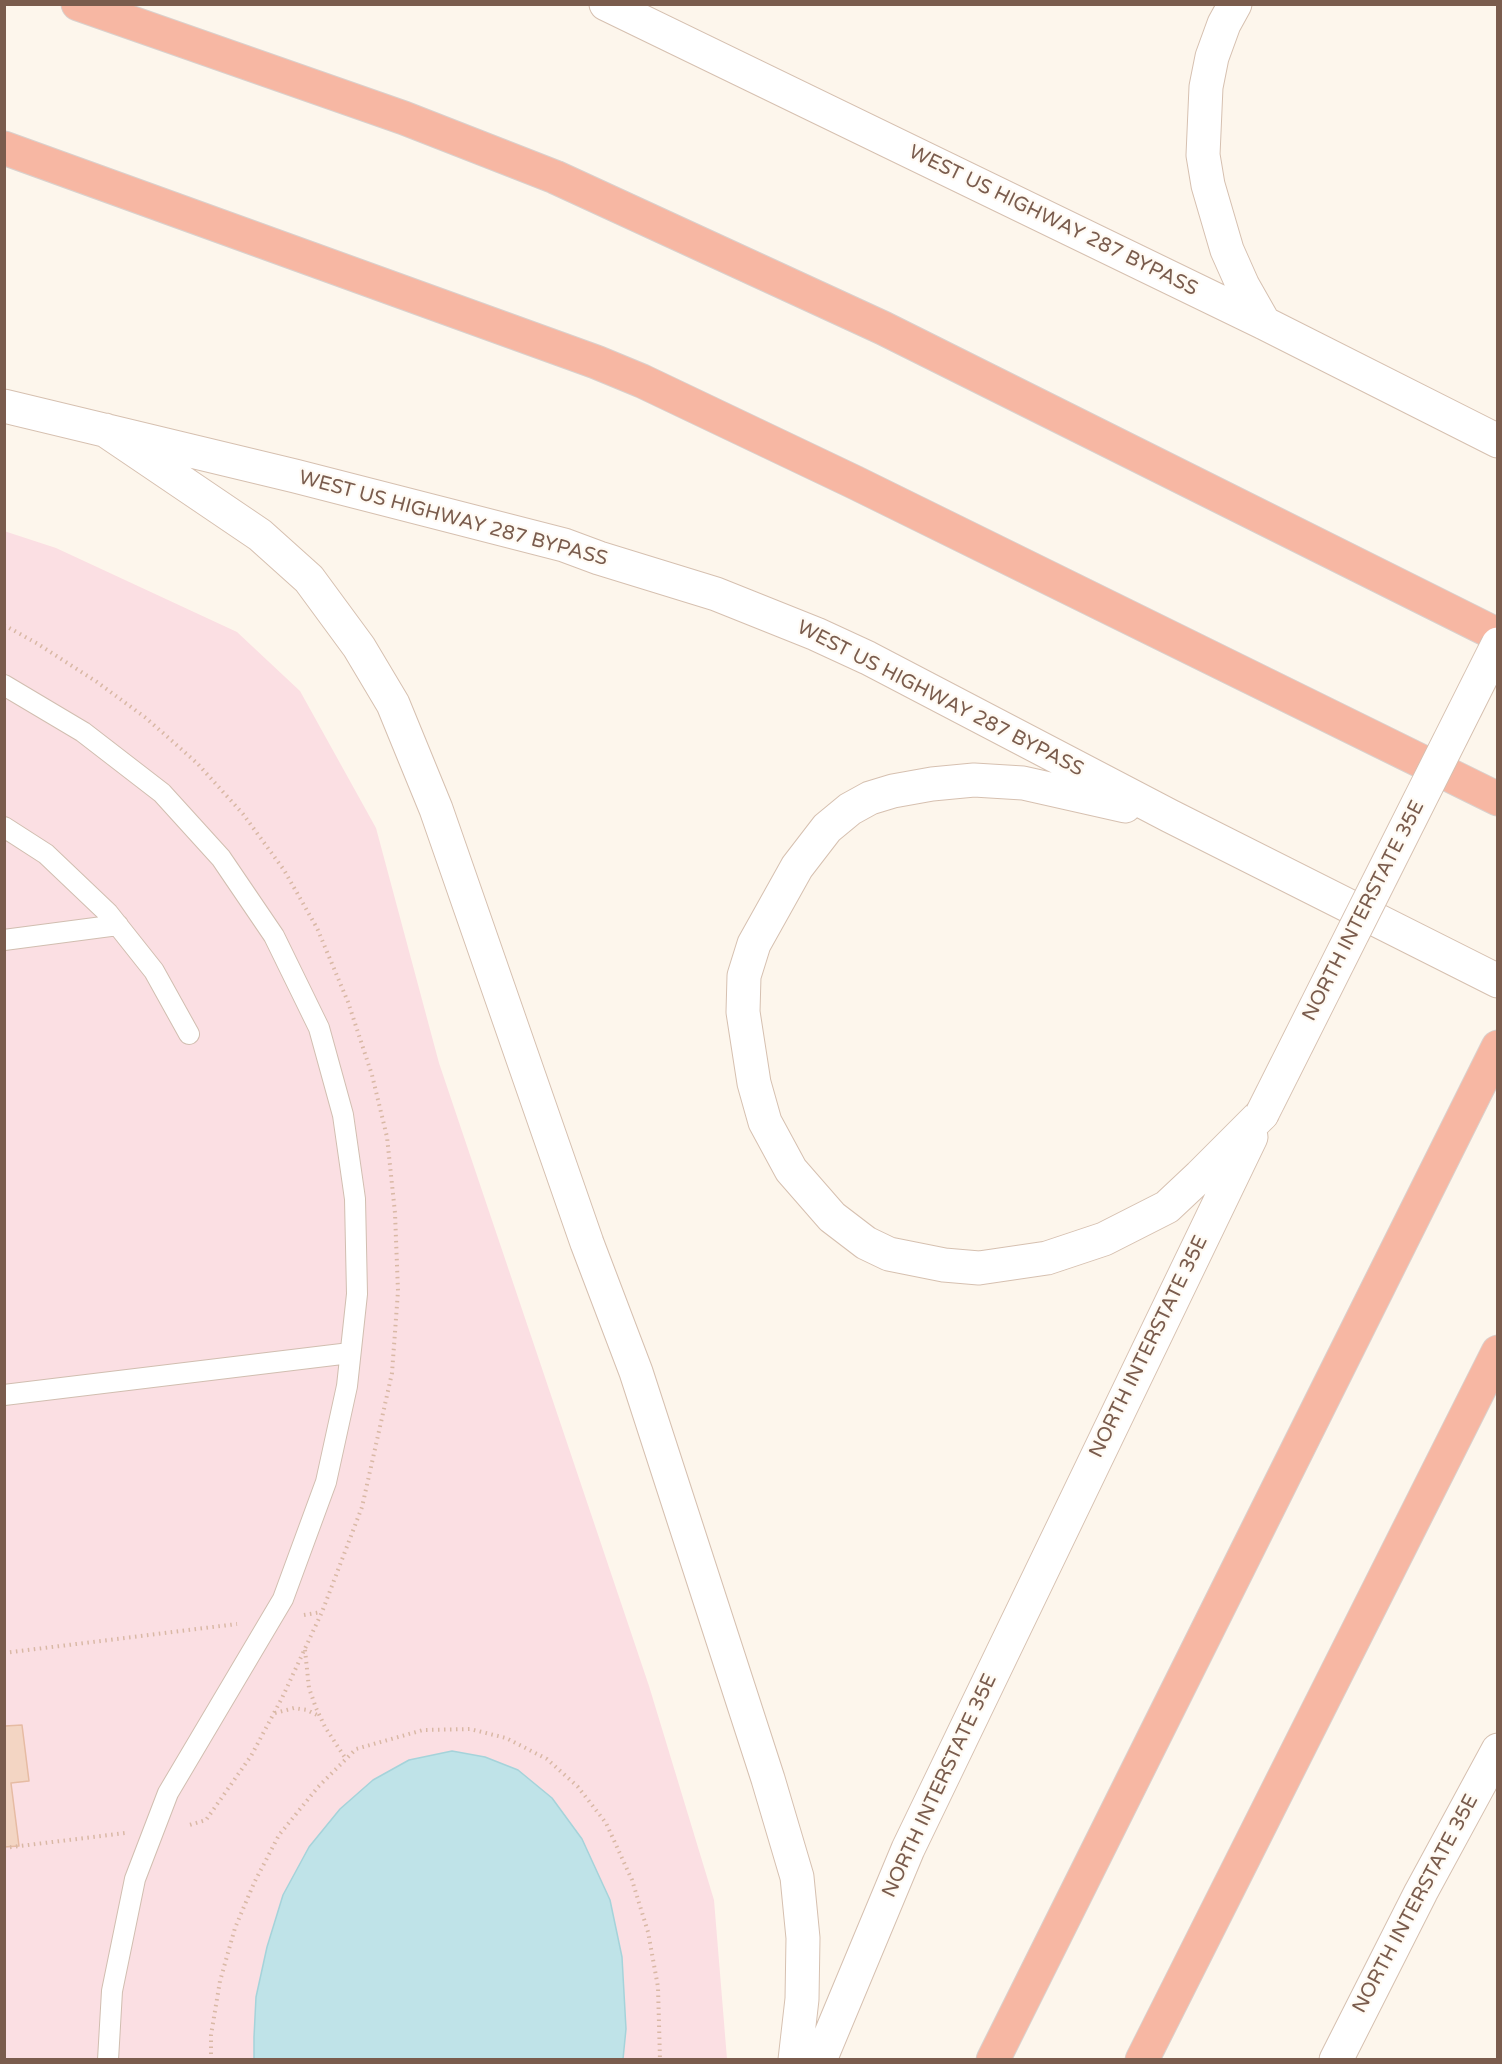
<!DOCTYPE html>
<html>
<head>
<meta charset="utf-8">
<style>
  body { margin:0 }
  #map { position:relative; width:1502px; height:2064px; overflow:hidden; background:#fdf6ec; font-family:"Varela Round",sans-serif }
  canvas { display:block }
  .frame { position:absolute; inset:0; border:6px solid #7a5c4d; pointer-events:none }
</style>
</head>
<body>
<div id="map">
<canvas width="1502" height="2064"></canvas>
<div class="frame"></div>
</div>
<script>
const ctx = document.querySelector('canvas').getContext('2d');
ctx.lineJoin = 'round';
function fill(path, color) {
  ctx.fillStyle = color;
  ctx.fill(path, 'evenodd');
}
function toPath(rows) {
  const path = new Path2D();
  for (const r of rows) {
    path.moveTo(r[0], r[1]);
    for (let i = 2; i < r.length; i += 2) path.lineTo(r[i], r[i + 1]);
  }
  return path;
}
function stroke(path, color, width, dash) {
  ctx.strokeStyle = color;
  ctx.lineWidth = width;
  ctx.lineCap = dash ? 'butt' : 'round';
  ctx.setLineDash(dash || []);
  ctx.stroke(path);
}
function write(font, color, halo, rows, align = 'center') {
  ctx.font = font + ' "Varela Round",sans-serif';
  ctx.lineWidth = 4.5;
  ctx.setLineDash([]);
  ctx.textBaseline = 'middle';
  ctx.strokeStyle = halo;
  ctx.fillStyle = color;
  for (const [text, x, y, turn = 0] of rows) {
    ctx.save();
    ctx.translate(x, y);
    ctx.rotate((+turn || 0) * Math.PI / 180);
    ctx.textAlign = isNaN(turn) ? turn : align;
    if (halo) ctx.strokeText(text, 0, 0);
    ctx.fillText(text, 0, 0);
    ctx.restore();
  }
}
fill(toPath([
  [4,531,56,548,237,632,300,691,376,828,439,1063,649,1686,714,1900,727,2059,5,2059]
]), '#fbdfe3');
const water = toPath([
  [452,1751,485,1757,518,1770,552,1798,582,1839,610,1900,622,1957,626,2029,623,2059,254,2059,254,2037,256,1997,267,1947,283,1895,309,1847,340,1809,373,1780,409,1760,452,1751]
]);
fill(water, '#bfe3e8');
stroke(water, '#a5d3da', 1.5);
const building = toPath([
  [4,1722,5,1726,22,1725,29,1781,11,1783,19,1846,4,1847,4,1722]
]);
fill(building, '#f3d5c3');
stroke(building, '#e6bba3', 1.5);
const lane = toPath([
  [4,685,83,732,162,793,221,858,274,936,319,1028,343,1115,355,1199,357,1294,347,1386,326,1482,283,1599,168,1793,135,1879,112,1991,108,2060],
  [4,827,46,854,108,913,154,971,189,1034],
  [4,940,118,925],
  [4,1395,350,1353]
]);
const secondary = toPath([
  [606,4,1264,323,1498,441],
  [1235,4,1224,24,1212,57,1206,87,1203,155,1208,185,1227,250,1243,286,1264,323],
  [4,406,295,476,564,545,599,558,716,594,816,634,868,658,1170,816,1498,981],
  [105,430,260,535,309,579,359,647,393,704,436,809,587,1243,636,1372,768,1779,797,1877,803,1938,802,1999,795,2060],
  [1125,806,1023,783,974,780,932,784,893,791,870,798,850,809,827,828,797,867,754,944,744,976,743,1012,754,1083,765,1122,791,1170,832,1217,866,1243,889,1254,944,1265,979,1268,1047,1258,1104,1239,1167,1207,1200,1176,1262,1114],
  [820,2060,908,1849,1251,1137],
  [1336,2060,1421,1892,1498,1750]
]);
const highway = toPath([
  [78,4,404,118,555,177,883,328,1498,635],
  [4,148,596,362,642,381,854,482,1498,799],
  [993,2060,1498,1047],
  [1142,2060,1498,1352]
]);
stroke(lane, '#d1beb0', 22);
stroke(secondary, '#d6c0b0', 35);
stroke(highway, '#dad1cd', 35);
stroke(toPath([
  [4,625,38,644,97,682,146,718,197,763,243,814,284,870,317,928,348,1002,372,1075,387,1137,395,1213,398,1291,392,1373,362,1507,322,1612,282,1698,251,1756,206,1820,186,1826],
  [304,1615,321,1612],
  [305,1650,309,1688,316,1708,325,1727,346,1759],
  [4,1653,237,1624],
  [275,1713,294,1708,307,1710,319,1716],
  [4,1848,125,1833],
  [211,2060,211,2035,220,1981,235,1928,254,1883,279,1835,318,1787,356,1749,423,1730,470,1729,506,1738,547,1759,578,1787,606,1823,632,1880,648,1932,658,1987,660,2060]
]), '#d9b8a5', 4, [1.5, 4.5]);
stroke(lane, '#fff', 20);
stroke(secondary, '#fff', 33);
stroke(highway, '#f7b7a3', 33);
const secondaryBridge = toPath([
  [1262,1114,1498,644]
]);
stroke(secondaryBridge, '#d6c0b0', 35, []);
stroke(secondaryBridge, '#fff', 33);
write('20px', '#7a5c4d', '#fffaf3', [
  ["WEST US HIGHWAY 287 BYPASS",1053,221,26],
  ["WEST US HIGHWAY 287 BYPASS",453,519,15],
  ["WEST US HIGHWAY 287 BYPASS",940,699,27],
  ["NORTH INTERSTATE 35E",1364,911,-63],
  ["NORTH INTERSTATE 35E",1149,1347,-64],
  ["NORTH INTERSTATE 35E",940,1786,-65],
  ["NORTH INTERSTATE 35E",1416,1904,-62]
]);
</script>
</body>
</html>
